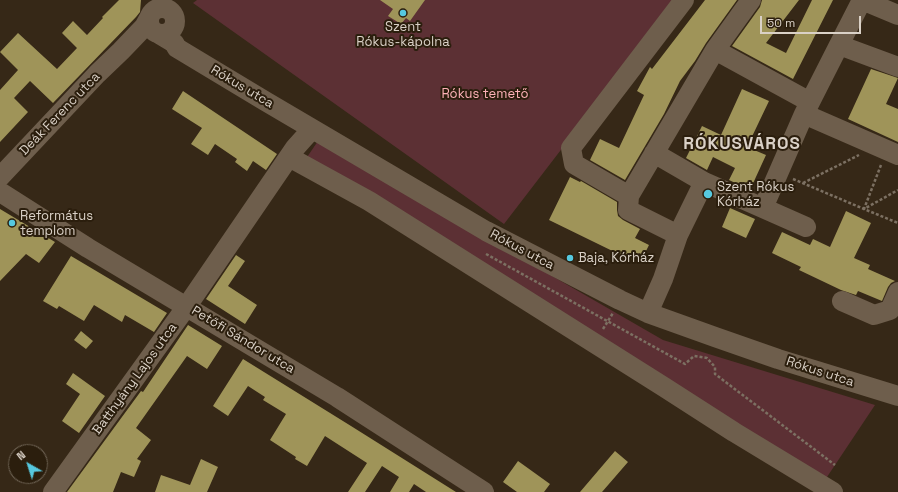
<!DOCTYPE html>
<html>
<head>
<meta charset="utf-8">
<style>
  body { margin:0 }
  #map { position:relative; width:898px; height:492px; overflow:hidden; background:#362817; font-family:"Space Grotesk",sans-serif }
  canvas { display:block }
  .north { position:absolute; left:8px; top:444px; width:40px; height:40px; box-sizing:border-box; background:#2b1e0d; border:1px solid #716657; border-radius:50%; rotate:321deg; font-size:11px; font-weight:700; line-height:16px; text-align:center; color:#dad1c7 }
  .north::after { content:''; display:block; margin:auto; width:14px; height:18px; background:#56c9e0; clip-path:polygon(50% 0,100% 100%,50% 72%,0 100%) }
  .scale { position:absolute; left:760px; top:16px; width:101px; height:18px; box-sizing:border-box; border:2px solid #dad1c7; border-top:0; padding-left:5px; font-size:12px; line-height:14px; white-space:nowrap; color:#dad1c7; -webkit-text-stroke:3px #2b1e0d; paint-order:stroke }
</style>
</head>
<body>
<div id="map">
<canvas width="898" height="492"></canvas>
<div class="north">N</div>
<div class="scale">50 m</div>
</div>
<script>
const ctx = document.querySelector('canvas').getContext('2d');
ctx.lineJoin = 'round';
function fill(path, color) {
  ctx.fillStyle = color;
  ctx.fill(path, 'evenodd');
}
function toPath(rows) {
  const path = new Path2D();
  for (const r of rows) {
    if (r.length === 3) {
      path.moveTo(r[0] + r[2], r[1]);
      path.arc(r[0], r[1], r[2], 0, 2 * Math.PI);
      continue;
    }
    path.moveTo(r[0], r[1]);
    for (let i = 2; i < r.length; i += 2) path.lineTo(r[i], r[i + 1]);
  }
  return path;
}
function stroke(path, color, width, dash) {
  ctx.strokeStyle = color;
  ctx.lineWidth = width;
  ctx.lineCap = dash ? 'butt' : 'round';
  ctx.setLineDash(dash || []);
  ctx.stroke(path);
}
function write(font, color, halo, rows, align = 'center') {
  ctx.font = font + ' "Space Grotesk",sans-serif';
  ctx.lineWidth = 4;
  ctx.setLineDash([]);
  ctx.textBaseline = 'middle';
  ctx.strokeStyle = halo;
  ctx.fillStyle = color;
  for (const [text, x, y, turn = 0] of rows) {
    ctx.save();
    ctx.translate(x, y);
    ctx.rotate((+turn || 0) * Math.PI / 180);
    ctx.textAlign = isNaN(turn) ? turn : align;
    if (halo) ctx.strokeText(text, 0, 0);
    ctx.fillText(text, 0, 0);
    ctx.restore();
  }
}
fill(toPath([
  [197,0,676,0,504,224,193,3],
  [318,141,663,340,875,405,825,480,303,163]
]), '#5c3034');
fill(toPath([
  [119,0,141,0,140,12,136,17,53,103,30,81,14,98,28,112,0,142,0,90,18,70,0,52,18,33,57,69,77,48,62,33,73,21,87,35,103,18,102,17],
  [380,0,425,0,410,21,406,18,401,24,388,16,393,9],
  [705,0,737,0,706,43,695,61,680,81,664,114,625,180,590,160,600,139,619,148,644,95,637,91,650,67,652,69],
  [762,0,799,0,766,43,786,53,812,0,833,0,793,79,732,46,760,7],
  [871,69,898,78,886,104,898,109,898,142,848,119],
  [742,89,769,101,747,147,766,155,750,190,729,180,735,168,713,157,707,170,686,158,702,126,721,135],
  [183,91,277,154,266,170,253,161,247,171,235,162,237,159,215,144,208,155,191,144,202,128,172,109],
  [570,177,580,182,581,181,617,202,617,210,618,216,623,220,640,229,635,238,649,245,644,255,639,253,635,262,549,220],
  [730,208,755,219,746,238,722,227],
  [0,209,55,242,39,263,26,254,0,281],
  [846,211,871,223,854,258,870,265,868,269,895,281,891,283,888,287,882,301,858,291,856,295,841,290,799,270,801,267,772,253,782,232,810,245,813,239,830,247],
  [236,255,245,261,228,286,257,305,245,324,206,299],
  [71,256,167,313,154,332,125,315,122,322,94,305,84,321,59,306,57,309,43,301],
  [188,325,222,346,207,369,187,356,136,428,151,440,137,459,141,461,134,477,121,472,113,492,67,492,141,391,143,392],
  [81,331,93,341,86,349,74,340],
  [243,359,351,426,456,492,426,492,414,484,409,492,390,492,399,477,382,466,365,492,348,492,367,463,325,436,307,466,295,459,296,457,270,440,286,414,263,400,265,397,248,386,228,416,213,406],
  [73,373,105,396,79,433,62,421,80,394,66,384],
  [615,451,628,462,602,492,580,492],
  [201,459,218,467,207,492,155,492,161,475,190,485],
  [518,461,550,484,544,492,517,492,503,482]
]), '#9f9459');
stroke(toPath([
  [881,165,864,209,898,223],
  [793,179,864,209,898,190],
  [803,183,859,155],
  [486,254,685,364,694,356,707,358,715,367,715,374,835,465],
  [603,329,613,313]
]), '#7c7062', 2.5, [3, 2]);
stroke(toPath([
  [684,0,571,148,574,164,629,196,715,50,751,0],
  [162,21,13],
  [159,34,174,43,177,48,265,101,486,231,620,300,648,313,715,337,778,359,898,396],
  [839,45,862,0,898,15],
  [715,50,810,102],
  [898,67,839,45,804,114,898,155],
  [654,153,704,182],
  [289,157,369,201,664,387,734,432,833,492],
  [0,177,97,74,121,51,144,27,149,18],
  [0,192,88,248,337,397,484,492],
  [629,196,628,210,678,235,704,182,763,208,804,114],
  [763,208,806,227],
  [842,301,874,315,890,310,898,292],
  [648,313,663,279,678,235],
  [53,492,187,306,295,148,312,129]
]), '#6e5e4c', 20);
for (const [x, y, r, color] of [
  [403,13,4,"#56c9e0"],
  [708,194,5,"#56c9e0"],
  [12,223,4,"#56c9e0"],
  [570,258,4,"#56c9e0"]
]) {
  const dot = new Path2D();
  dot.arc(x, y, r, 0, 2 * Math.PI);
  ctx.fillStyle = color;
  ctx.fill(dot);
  stroke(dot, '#2b1e0d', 1.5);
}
write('13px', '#dad1c7', '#2b1e0d', [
  ["Szent",403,27,"center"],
  ["Rókus-kápolna",403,42,"center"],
  ["Szent Rókus",717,187],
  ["Kórház",717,202],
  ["Református",20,216],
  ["templom",20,231],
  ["Baja, Kórház",578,258]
], 'left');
write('13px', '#dad1c7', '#2b1e0d', [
  ["Rókus utca",242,87,31],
  ["Deák Ferenc utca",60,114,-46],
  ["Rókus utca",522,250,28],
  ["Petőfi Sándor utca",243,340,31],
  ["Rókus utca",820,372,18],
  ["Batthyány Lajos utca",135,379,-54]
]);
write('13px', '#fdb1b7', '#2b1e0d', [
  ["Rókus temető",485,94]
]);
ctx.letterSpacing = '1px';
write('bold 17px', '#dad1c7', '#2b1e0d', [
  ["RÓKUSVÁROS",742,144]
]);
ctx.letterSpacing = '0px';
</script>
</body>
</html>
